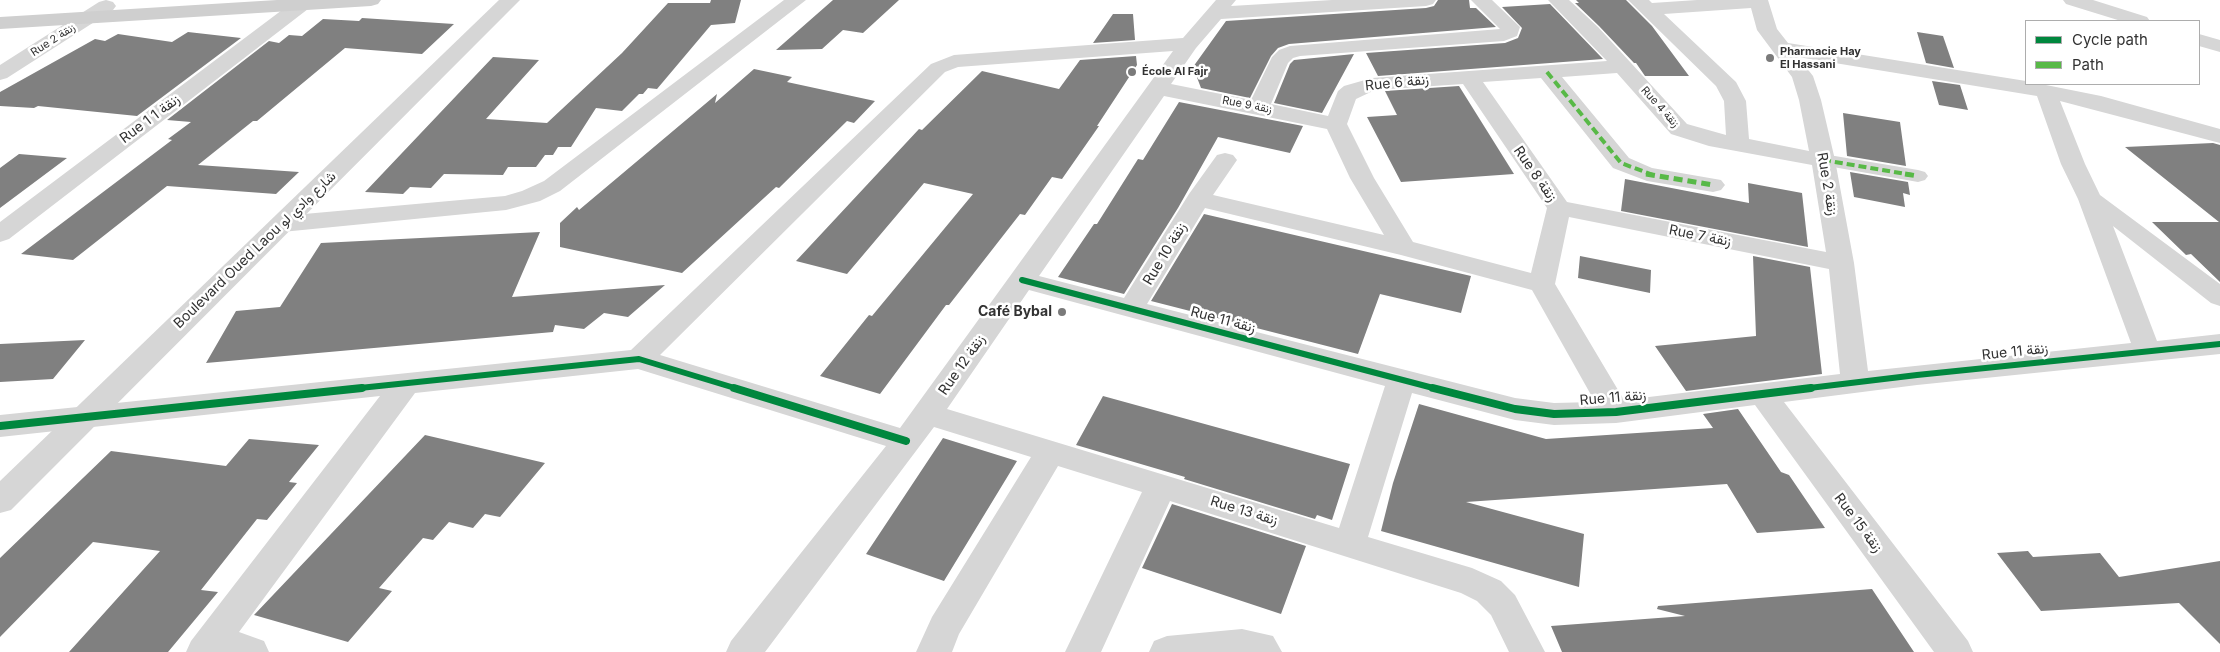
<!DOCTYPE html>
<html>
<head>
<meta charset="utf-8">
<style>
  body { margin:0 }
  #map { position:relative; width:2220px; height:652px; overflow:hidden; background:#fff; font-family:Inter,sans-serif }
  canvas { display:block }
  .legend { position:absolute; left:2025px; top:20px; width:175px; height:65px; box-sizing:border-box; background:#fff; border:1px solid #adadad; margin:0; padding:6px 9px; list-style:none; font-size:15px; color:#323232 }
  .legend li { display:flex; align-items:center; gap:10px; height:25px }
  .legend b { width:25px; border:1px solid #adadad }
</style>
</head>
<body>
<div id="map">
<canvas width="2220" height="652"></canvas>
<ul class="legend">
<li><b style="height:6px;background:#00873e"></b>Cycle path</li>
<li><b style="height:6px;background:#58b947"></b>Path</li>
</ul>
</div>
<script>
const ctx = document.querySelector('canvas').getContext('2d');
ctx.lineJoin = 'round';
function fill(path, color) {
  ctx.fillStyle = color;
  ctx.fill(path, 'evenodd');
}
function toPath(rows) {
  const path = new Path2D();
  for (const r of rows) {
    path.moveTo(r[0], r[1]);
    for (let i = 2; i < r.length; i += 2) path.lineTo(r[i], r[i + 1]);
  }
  return path;
}
function stroke(path, color, width, dash) {
  ctx.strokeStyle = color;
  ctx.lineWidth = width;
  ctx.lineCap = dash ? 'butt' : 'round';
  ctx.setLineDash(dash || []);
  ctx.stroke(path);
}
function write(font, color, halo, rows, align = 'center') {
  ctx.font = font + ' Inter,Vazirmatn,sans-serif';
  ctx.lineWidth = 5;
  ctx.setLineDash([]);
  ctx.textBaseline = 'middle';
  ctx.strokeStyle = halo;
  ctx.fillStyle = color;
  for (const [text, x, y, turn = 0] of rows) {
    ctx.save();
    ctx.translate(x, y);
    ctx.rotate((+turn || 0) * Math.PI / 180);
    ctx.textAlign = isNaN(turn) ? turn : align;
    if (halo) ctx.strokeText(text, 0, 0);
    ctx.fillText(text, 0, 0);
    ctx.restore();
  }
}
fill(toPath([
  [711,0,741,0,735,23,711,25,657,89,648,88,643,94,639,94,622,111,596,108,571,147,558,147,553,155,545,155,536,167,508,167,503,175,444,174,431,188,410,187,403,194,365,192,493,57,539,60,486,119,547,123,622,53,668,3,710,3],
  [833,0,899,0,863,33,843,30,822,49,776,50],
  [1438,0,1469,0,1470,8,1476,8,1496,27,1289,44,1278,48,1271,56,1250,98,1201,88,1193,67,1226,21,1426,8,1434,6],
  [1576,0,1626,0,1652,26,1689,76,1645,76,1636,63,1634,63,1599,26,1575,3,1579,3],
  [1550,4,1603,59,1378,76,1366,53,1505,43,1518,38,1522,28,1502,7],
  [1113,14,1133,14,1135,40,1093,43],
  [362,18,454,24,422,54,345,48,257,121,253,121,198,165,299,172,276,194,167,186,73,260,21,254,172,140,168,139,191,122,167,120,269,41,279,43,289,35,302,36,323,19,359,21],
  [188,32,241,38,137,116,38,106,34,108,0,106,0,92,95,39,105,41,118,34,172,42],
  [1917,32,1943,36,1954,68,1926,63],
  [1354,54,1322,113,1274,103,1290,64,1294,60],
  [1136,56,1137,65,1097,126,1099,126,1062,179,1052,177,1025,215,1020,214,949,305,946,305,880,394,820,376,869,315,872,316,973,194,924,183,847,274,796,261,919,129,922,130,982,71,1059,89,1080,60],
  [754,69,792,77,787,82,875,101,854,123,847,121,779,188,776,187,682,273,560,247,560,223,577,207,579,210,717,94,715,103],
  [1932,81,1960,85,1968,110,1939,105],
  [1459,86,1514,174,1401,182,1367,117,1397,115,1385,91],
  [1179,102,1303,126,1290,153,1218,137,1178,208,1124,294,1058,277,1094,224,1097,224,1138,159,1143,160],
  [1843,113,1900,122,1906,166,1847,156],
  [2213,143,2220,145,2220,282,2191,254,2186,255,2152,222,2219,222,2125,147],
  [19,154,67,158,0,208,0,168],
  [1850,172,1908,182,1910,195,1903,193,1905,207,1854,197],
  [1625,179,1749,203,1748,183,1802,193,1808,247,1621,211],
  [1204,214,1471,276,1461,313,1380,294,1358,354,1151,301],
  [540,232,512,297,665,285,628,317,604,313,584,329,555,325,553,332,206,363,236,311,280,307,321,243],
  [1580,256,1651,270,1650,293,1578,278],
  [1753,256,1810,267,1822,374,1686,391,1655,346,1756,336],
  [85,340,53,379,0,382,0,344],
  [1103,396,1350,464,1332,520,1317,515,1315,519,1184,479,1185,477,1076,445],
  [1419,404,1546,439,1713,428,1703,414,1738,409,1781,472,1789,475,1825,528,1757,533,1727,484,1466,502,1584,534,1579,587,1381,531,1393,483],
  [425,435,545,463,500,517,485,514,473,528,449,522,433,540,423,538,379,588,392,591,348,642,254,615],
  [943,438,1017,461,944,581,866,554],
  [249,439,319,445,289,482,297,483,267,520,257,519,201,590,218,592,168,652,69,652,160,551,93,542,0,637,0,558,111,451,226,466],
  [1172,504,1306,546,1281,614,1142,568],
  [2028,551,2033,557,2100,553,2119,577,2220,561,2220,644,2179,603,2041,611,1997,553],
  [1872,589,1914,652,1562,652,1551,626,1685,616,1657,609,1658,606]
]), '#808080');
fill(toPath([
  [1823,154,1918,170,1925,172,1928,176,1925,180,1918,182,1816,164,1813,160,1816,156,1823,154]
]), '#d6d6d6');
fill(toPath([
  [106,0,113,2,116,6,113,10,7,78,0,80,0,65,99,2,106,0],
  [304,0,311,5,308,9,9,239,0,242,0,222,294,1,304,0],
  [784,0,806,0,560,191,540,201,506,210,282,232,273,229,270,224,273,219,282,216,505,196,522,191,544,181,784,0],
  [1216,0,1236,0,1231,6,1332,0,1436,0,1433,4,1426,6,1221,19,1196,48,1171,84,1251,100,1272,57,1279,50,1290,46,1500,29,1471,0,1492,0,1520,27,1517,36,1504,41,1300,56,1293,58,1288,63,1271,104,1328,116,1338,91,1344,86,1372,78,1607,61,1548,0,1569,0,1598,27,1687,124,1726,135,1724,101,1716,86,1628,0,1649,0,1652,3,1697,0,1768,0,1777,29,1788,43,2026,81,2026,84,2046,85,2101,96,2220,129,2220,143,2060,101,2085,164,2100,195,2220,284,2220,306,2211,303,2113,226,2157,341,2220,334,2220,354,1917,385,1784,402,1968,641,1973,652,1934,652,1755,405,1616,423,1554,425,1515,420,1412,393,1368,537,1472,568,1501,581,1515,595,1545,652,1509,652,1491,615,1477,601,1461,593,1170,501,1101,652,1065,652,1142,492,1058,466,959,634,952,652,916,652,932,617,1031,457,934,427,765,652,726,652,731,641,886,446,638,369,415,393,239,632,264,641,269,652,186,652,191,641,380,396,0,437,0,415,631,350,931,64,954,55,1183,38,1216,0],
  [1751,8,1757,30,1792,77,1799,100,1809,151,1749,139,1746,101,1736,82,1664,14,1751,8],
  [1173,51,900,428,660,355,945,72,958,67,1173,51],
  [1798,57,2037,96,2061,164,2078,199,2131,343,1868,371,1854,263,1835,160,1821,100,1813,76,1798,57],
  [1617,73,1671,134,1709,146,1812,165,1826,252,1567,202,1483,82,1541,78,1613,168,1647,181,1713,192,1721,190,1725,185,1721,180,1652,168,1629,158,1562,77,1617,73],
  [1463,84,1547,208,1531,273,1413,242,1374,178,1347,124,1356,99,1375,90,1463,84],
  [1164,96,1327,129,1350,178,1384,235,1213,195,1237,160,1233,155,1225,153,1217,155,1189,194,1124,298,1039,276,1164,96],
  [1205,208,1401,255,1532,290,1595,402,1554,403,1515,398,1147,304,1205,208],
  [1569,217,1829,269,1840,374,1624,400,1555,284,1569,217],
  [1029,290,1385,386,1339,528,947,409,1029,290],
  [2063,0,2093,0,2147,17,2150,21,2121,21,2066,4,2063,0],
  [2199,34,2220,40,2220,52,2199,46,2199,34],
  [1242,629,1273,636,1282,652,1149,652,1154,641,1167,636,1242,629]
]), '#d6d6d6');
fill(toPath([
  [499,0,520,0,11,510,0,513,0,481,499,0]
]), '#d6d6d6');
fill(toPath([
  [277,0,381,0,378,4,371,6,0,29,0,17,277,0]
]), '#cfcfcf');
stroke(toPath([
  [1547,72,1621,163,1653,175],
  [1823,160,1912,175]
]), '#58b947', 4, [8, 4]);
stroke(toPath([
  [1646,174,1713,185],
  [1905,174,1918,176]
]), '#58b947', 5, [9, 5]);
stroke(toPath([
  [1022,280,1437,389],
  [350,389,639,359,738,389],
  [1801,389,1917,375,2220,344]
]), '#00873e', 6);
stroke(toPath([
  [734,388,906,441],
  [1433,388,1515,409,1554,414,1616,412,1811,388],
  [0,426,362,388]
]), '#00873e', 8);
for (const [x, y, r, color] of [
  [1770,58,5,"#7a7a7a"],
  [1132,72,5,"#7a7a7a"],
  [1062,312,5,"#7a7a7a"]
]) {
  const dot = new Path2D();
  dot.arc(x, y, r, 0, 2 * Math.PI);
  ctx.fillStyle = color;
  ctx.fill(dot);
  stroke(dot, '#fff', 2);
}
write('11px', '#323232', '#fff', [
  ["Rue 2 زنقة",53,40,-33],
  ["Rue 9 زنقة",1247,105,11],
  ["Rue 4 زنقة",1660,107,48]
]);
write('bold 11px', '#323232', '#fff', [
  ["Pharmacie Hay",1780,52],
  ["El Hassani",1780,65],
  ["École Al Fajr",1142,72]
], 'left');
write('14px', '#323232', '#fff', [
  ["Rue 6 زنقة",1397,83,-6],
  ["Rue 1 زنقة 1",150,119,-37],
  ["Rue 8 زنقة",1535,174,55],
  ["Rue 2 زنقة",1827,184,80],
  ["Rue 7 زنقة",1700,236,11],
  ["Boulevard Oued Laou شارع وادي لو",255,250,-44],
  ["Rue 10 زنقة",1165,254,-59],
  ["Rue 11 زنقة",1223,320,15],
  ["Rue 11 زنقة",2015,352,-6],
  ["Rue 12 زنقة",962,365,-55],
  ["Rue 11 زنقة",1613,398,-5],
  ["Rue 13 زنقة",1244,511,17],
  ["Rue 15 زنقة",1858,523,53]
]);
write('bold 14px', '#323232', '#fff', [
  ["Café Bybal",1052,312]
], 'right');
</script>
</body>
</html>
